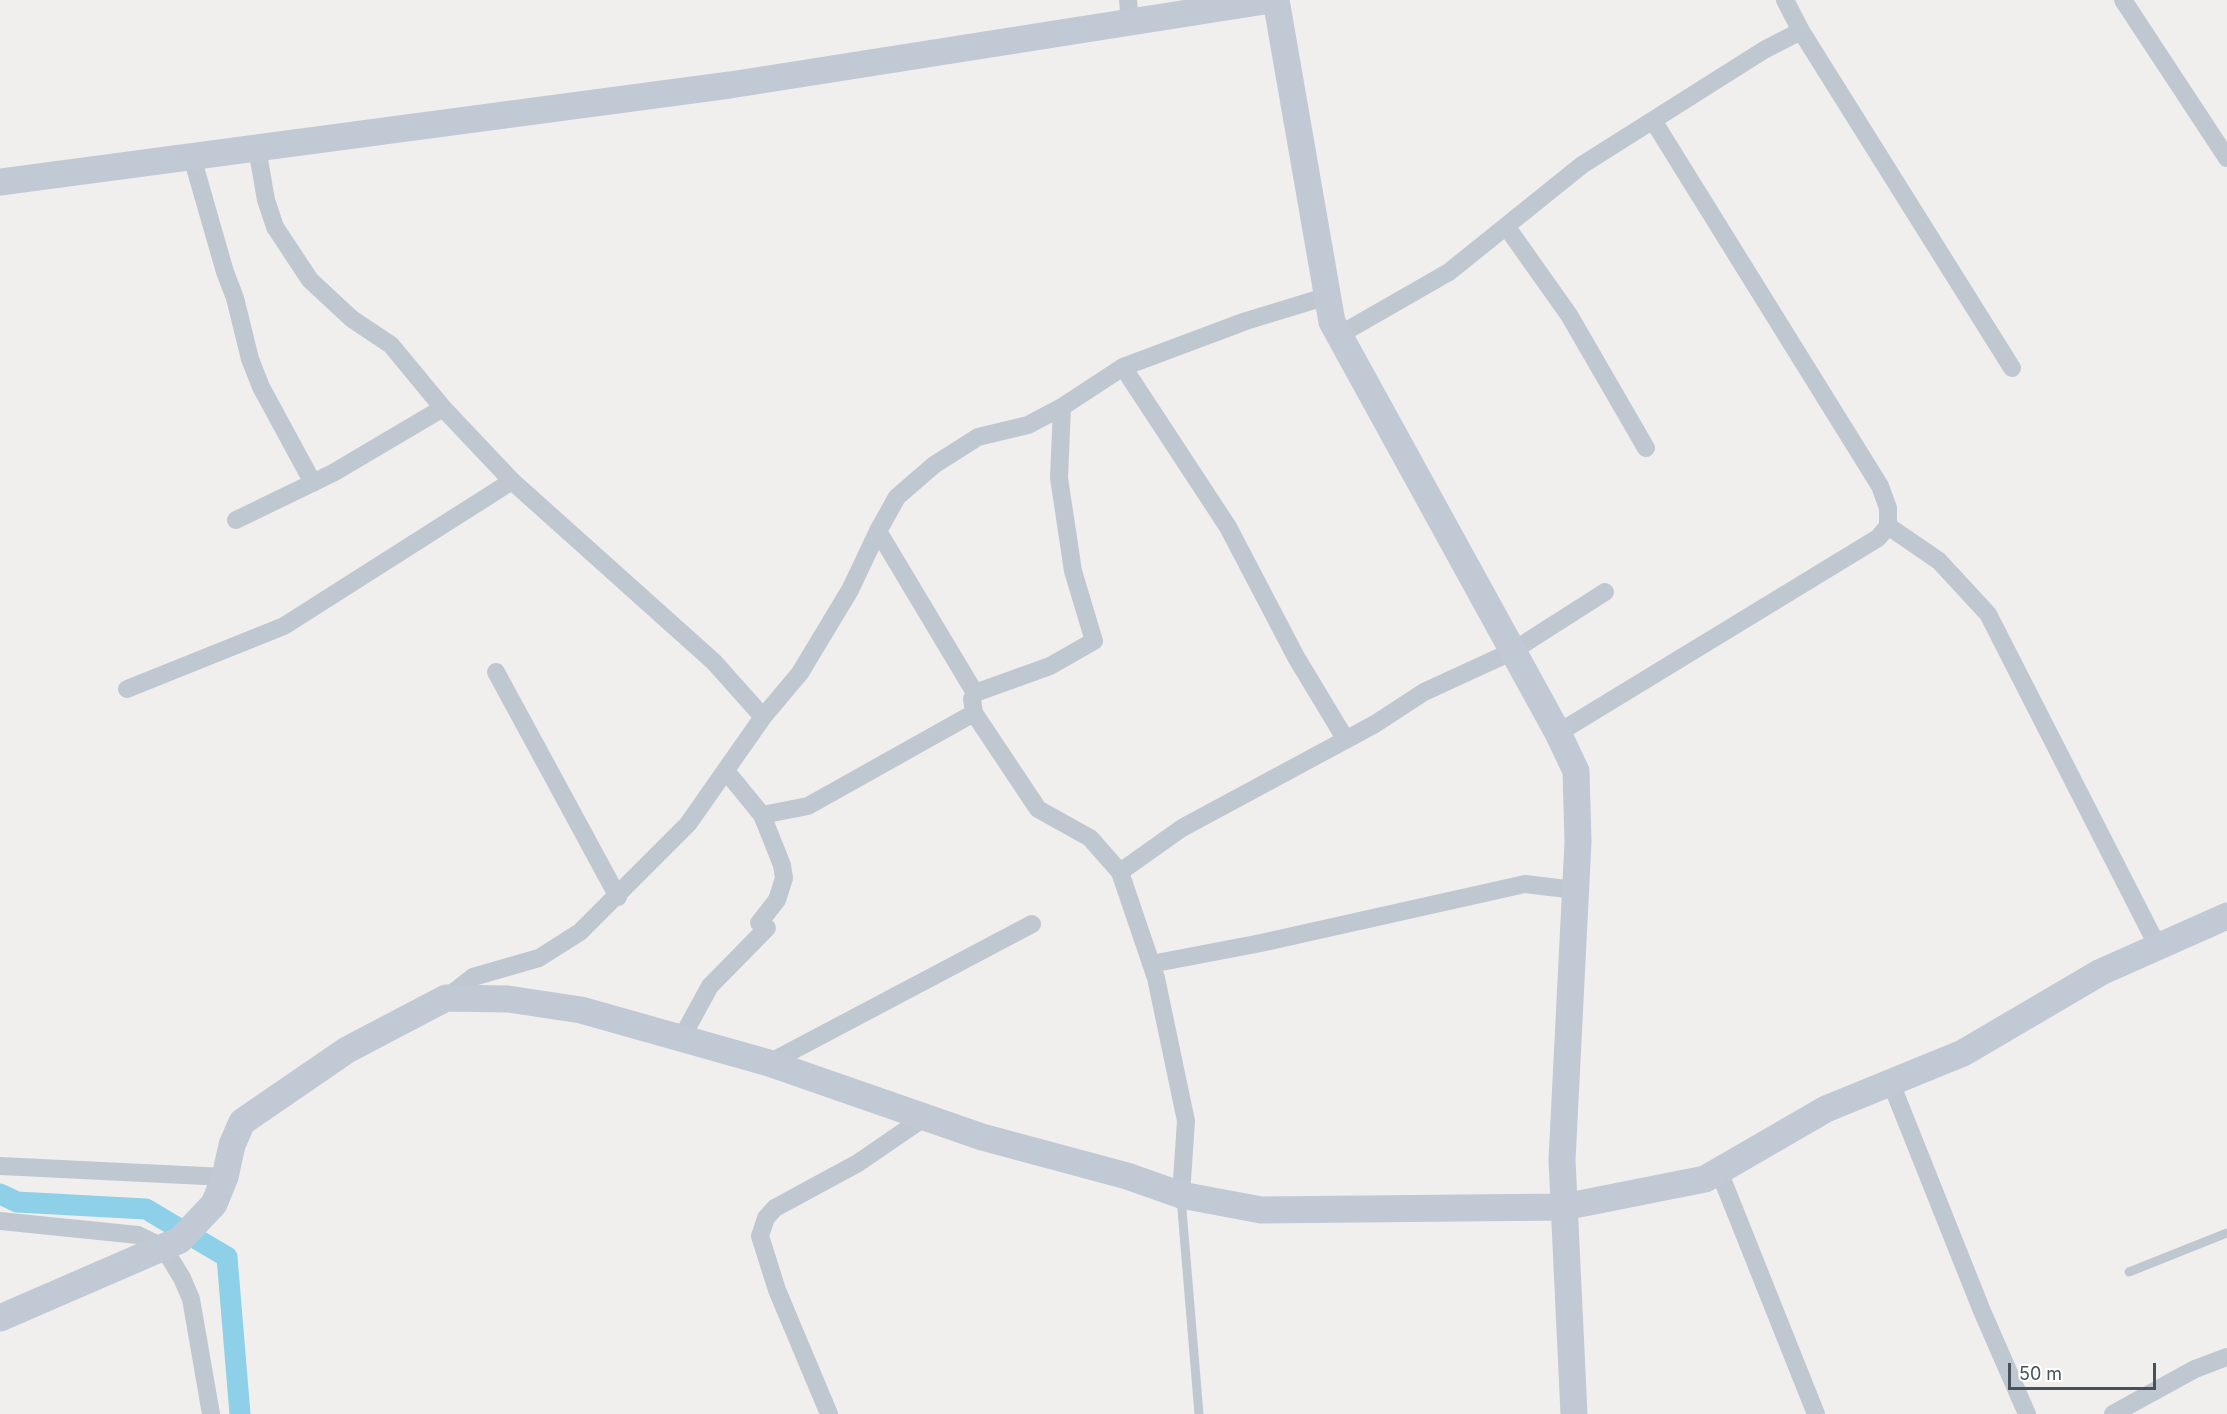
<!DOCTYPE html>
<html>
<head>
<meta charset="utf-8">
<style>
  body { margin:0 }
  #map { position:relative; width:2227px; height:1414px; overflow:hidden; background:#f1efee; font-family:Inter,sans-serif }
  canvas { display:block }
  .scale { position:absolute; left:2008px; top:1363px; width:148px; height:27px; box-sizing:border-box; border:3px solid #47515b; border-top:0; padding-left:8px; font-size:18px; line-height:21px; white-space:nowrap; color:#47515b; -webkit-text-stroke:4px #fff; paint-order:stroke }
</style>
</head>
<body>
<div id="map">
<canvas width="2227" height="1414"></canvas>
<div class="scale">50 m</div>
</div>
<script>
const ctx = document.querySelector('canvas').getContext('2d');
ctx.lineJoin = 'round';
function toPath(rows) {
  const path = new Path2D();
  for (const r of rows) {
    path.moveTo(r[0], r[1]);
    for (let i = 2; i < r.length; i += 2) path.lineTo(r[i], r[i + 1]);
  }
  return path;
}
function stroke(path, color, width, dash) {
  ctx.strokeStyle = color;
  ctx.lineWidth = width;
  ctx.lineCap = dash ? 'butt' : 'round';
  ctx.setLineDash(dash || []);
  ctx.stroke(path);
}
stroke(toPath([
  [0,1194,17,1202,146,1209,227,1257,240,1414]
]), '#8dd0e8', 21);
stroke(toPath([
  [1181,1198,1199,1414],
  [2129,1272,2227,1233]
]), '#bfc8d0', 9);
stroke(toPath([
  [1128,0,1130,22],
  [1785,0,1801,31,2012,368],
  [2123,0,2227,158],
  [257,148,266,200,275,227,310,280,352,319,391,345,443,408,512,481,714,662,763,717],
  [192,157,225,272,235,298,250,359,261,387,313,483],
  [1506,226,1569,315,1646,448],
  [1339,335,1449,272,1582,165,1764,50,1801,31],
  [1123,367,1228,527,1296,657,1346,740],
  [1062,407,1059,478,1073,571,1094,641,1050,666,975,693,972,699,974,713,1038,809,1090,838,1120,872,1156,978,1186,1121,1181,1195],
  [236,520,333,473,443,408],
  [1888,526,1939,561,1988,614,2158,947],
  [878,531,975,693],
  [496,672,618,897],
  [127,689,284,626,512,481],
  [1558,733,1878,538,1888,526,1888,508,1880,486,1654,122],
  [726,771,762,815,782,865,784,878,777,900,759,923],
  [762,815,808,806,974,713],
  [1120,872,1182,828,1375,724,1424,692,1511,652,1605,592],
  [1151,964,1261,943,1525,884,1575,890],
  [446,998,473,977,539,958,580,932,688,824,763,717,800,673,850,590,878,531,897,497,934,465,978,437,1028,425,1062,407,1123,367,1246,321,1328,296],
  [681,1039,710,986,767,928],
  [769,1063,1032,924],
  [1891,1083,1982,1311,2027,1414],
  [0,1166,225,1177],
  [1719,1171,1816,1414],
  [0,1221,138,1235,163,1247,182,1278,191,1299,211,1414],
  [829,1414,777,1290,760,1236,766,1218,775,1208,858,1163,925,1117],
  [2113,1414,2195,1369,2227,1357]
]), '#bfc8d0', 18);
stroke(toPath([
  [1276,0,1332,322,1558,733,1576,771,1578,842,1562,1160,1574,1414],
  [0,182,730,85,1271,0],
  [0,1318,180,1240,214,1204,225,1177,232,1145,242,1122,347,1050,446,998,508,999,581,1010,769,1063,982,1137,1127,1176,1181,1195,1261,1210,1564,1207,1705,1179,1826,1109,1963,1053,2101,972,2227,916]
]), '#c0c9d4', 27);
</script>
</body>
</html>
